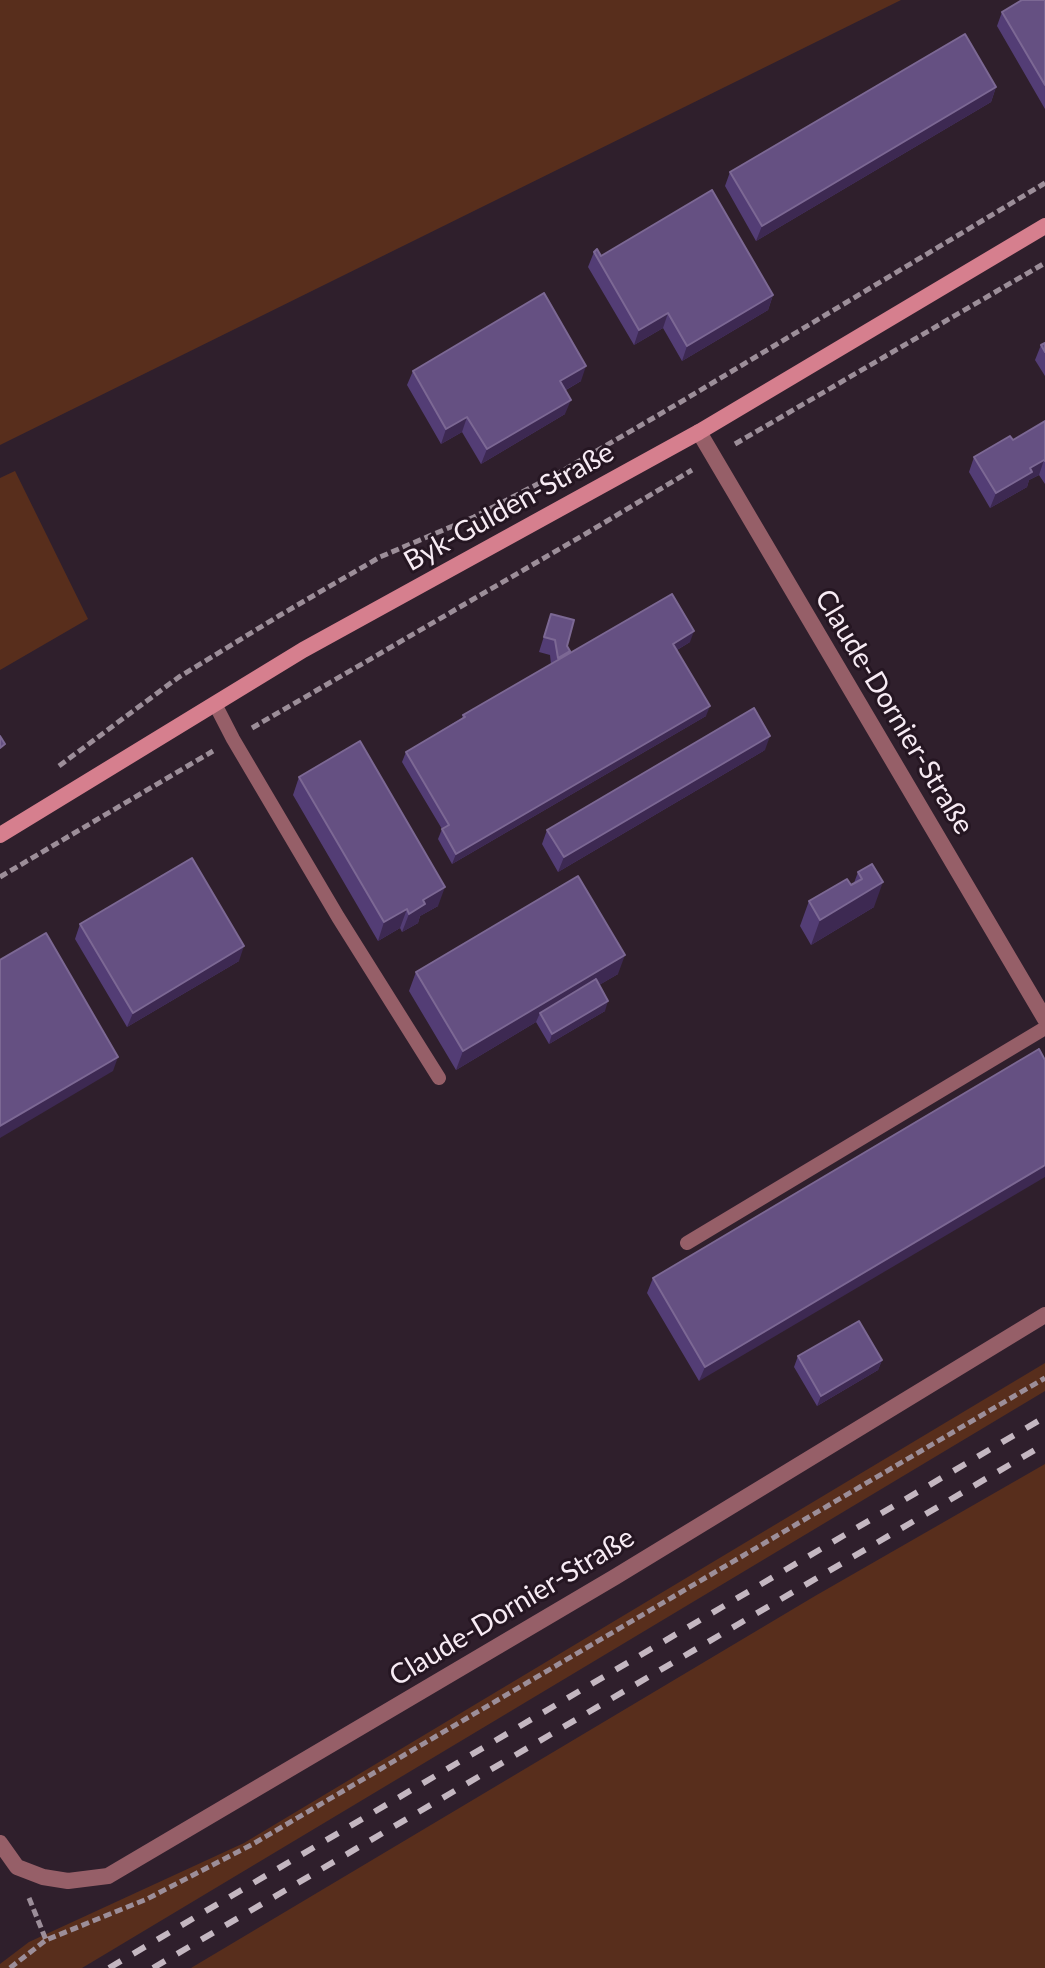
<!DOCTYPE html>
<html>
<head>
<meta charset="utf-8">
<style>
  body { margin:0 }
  canvas { display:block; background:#2f1f2c }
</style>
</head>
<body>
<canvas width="1045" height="1968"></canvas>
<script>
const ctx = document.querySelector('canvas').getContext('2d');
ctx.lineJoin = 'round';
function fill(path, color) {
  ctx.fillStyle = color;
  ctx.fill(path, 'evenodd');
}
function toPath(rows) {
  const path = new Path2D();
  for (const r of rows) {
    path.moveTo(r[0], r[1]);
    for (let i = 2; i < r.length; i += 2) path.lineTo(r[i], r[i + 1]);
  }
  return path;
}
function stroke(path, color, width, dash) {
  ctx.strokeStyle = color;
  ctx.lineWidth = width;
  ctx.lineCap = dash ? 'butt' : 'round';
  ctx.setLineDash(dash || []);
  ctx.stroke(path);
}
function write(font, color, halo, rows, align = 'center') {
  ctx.font = font + ' Lato,sans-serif';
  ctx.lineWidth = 6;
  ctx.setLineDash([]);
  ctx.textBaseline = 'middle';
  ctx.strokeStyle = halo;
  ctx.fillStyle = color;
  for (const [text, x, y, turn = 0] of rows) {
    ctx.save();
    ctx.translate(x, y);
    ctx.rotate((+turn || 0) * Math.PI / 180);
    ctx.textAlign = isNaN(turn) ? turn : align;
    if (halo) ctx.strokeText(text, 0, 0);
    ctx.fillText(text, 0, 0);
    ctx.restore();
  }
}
fill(toPath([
  [0,0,901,0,0,445],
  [15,471,88,619,0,670,0,478],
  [1045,1363,1045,1391,82,1968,0,1968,0,1964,29,1942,244,1843],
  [1045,1464,1045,1968,191,1968,815,1596]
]), '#582e1c');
stroke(toPath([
  [735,444,1045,263],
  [252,728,587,533,692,470],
  [59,766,179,677,282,614,380,557,474,517,557,474,679,403,1045,183],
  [0,877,213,751],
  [29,1898,46,1940],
  [10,1968,46,1940,147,1899,253,1844,1045,1378]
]), '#9c8e99', 5, [8, 4]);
stroke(toPath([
  [215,704,233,739,338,917,439,1078],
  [687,1243,1045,1028]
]), '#965f68', 14);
stroke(toPath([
  [699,432,1045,1019],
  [0,1843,17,1867,43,1877,68,1881,108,1876,615,1577,1045,1315]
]), '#965f68', 16);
stroke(toPath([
  [0,835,303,650,699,432,1045,226]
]), '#d67f8e', 16);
stroke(toPath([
  [109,1968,1045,1417],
  [153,1968,1045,1444]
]), '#c4b7c1', 6, [14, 14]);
fill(toPath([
  [1045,0,1045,109,997,26,1002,12],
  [996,87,991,102,756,241,725,186,730,172],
  [594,252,601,256,773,295,768,310,682,361,663,328,634,345,588,267],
  [1045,343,1045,376,1035,360,1041,345],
  [413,371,581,381,566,390,565,414,481,464,462,432,441,444,407,385],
  [1045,421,1045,484,1039,475,1029,480,1027,487,990,508,969,472,974,457,1013,440],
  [551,614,567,646,568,654,690,642,677,650,706,716,452,864,438,839,442,829,402,762,406,752,462,718,463,715,551,664,550,655,539,652],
  [765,750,558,872,542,844,547,830],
  [299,777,438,906,420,916,418,923,402,932,400,928,378,941,293,795],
  [872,864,874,907,811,945,800,926,809,901,854,883,858,872],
  [80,924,239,961,127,1027,75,939],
  [416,972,618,974,599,985,605,1011,549,1044,536,1022,456,1070,409,991],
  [1045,1060,699,1381,647,1293,653,1278],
  [798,1356,882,1360,878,1370,817,1406,794,1367]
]), '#533d75');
fill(toPath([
  [996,87,991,102,756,241,762,226],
  [773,295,768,310,682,361,687,346],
  [668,313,663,328,634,345,639,330],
  [586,366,581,381,555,396,560,381],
  [571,400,565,414,481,464,487,449],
  [467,417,462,432,441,444,446,429],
  [1044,460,1039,475,1029,480,1027,487,990,508,996,493,1030,468],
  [694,631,690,642,670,654,673,644],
  [710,706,706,716,452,864,456,854],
  [770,736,765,750,558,872,564,857],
  [883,882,874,907,811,945,820,920],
  [445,887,438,906,420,916,418,923,402,932,409,914,423,900],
  [407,909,400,928,378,941,384,922],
  [244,946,239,961,127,1027,133,1013],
  [625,955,618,974,543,1018,540,1013,536,1022,456,1070,463,1051],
  [608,1001,605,1011,549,1044,552,1034],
  [118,1057,113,1071,0,1138,0,1126],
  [1045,1165,1045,1177,699,1381,705,1367],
  [882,1360,878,1370,817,1406,821,1396]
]), '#3d2952');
const building = toPath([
  [1022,0,1045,0,1045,85,1002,12,1022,0],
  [965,34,996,87,762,226,730,172,965,34],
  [712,190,773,295,687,346,668,313,639,330,594,252,597,249,601,256,712,190],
  [544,293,586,366,560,381,571,400,487,449,467,417,446,429,413,371,544,293],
  [1045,343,1045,352,1041,345,1045,343],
  [1045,421,1045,461,1044,460,1030,468,1032,472,996,493,974,457,1010,436,1013,440,1045,421],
  [672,594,694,631,673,644,710,706,456,854,442,829,449,825,406,752,465,717,463,715,672,594],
  [551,614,574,620,567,646,570,651,558,658,555,640,544,637,551,614],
  [754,708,770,736,564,857,547,830,754,708],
  [0,736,5,744,0,748,0,736],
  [360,741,445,887,423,900,425,904,409,914,407,909,384,922,299,777,360,741],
  [192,858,244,946,133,1013,80,924,192,858],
  [872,864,883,882,820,920,809,901,847,879,851,885,862,879,858,872,872,864],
  [578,876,625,955,463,1051,416,972,578,876],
  [46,933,118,1057,0,1126,0,960,46,933],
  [596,979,608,1001,552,1034,540,1013,596,979],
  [1039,1049,1045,1060,1045,1165,705,1367,653,1278,1039,1049],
  [859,1321,882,1360,821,1396,798,1356,859,1321]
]);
fill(building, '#655082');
stroke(building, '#7c6894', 2);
write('28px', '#f7ebf4', '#251622', [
  ["Byk-Gulden-Straße",509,507,-29],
  ["Claude-Dornier-Straße",894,712,59],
  ["Claude-Dornier-Straße",512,1607,-31]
]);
</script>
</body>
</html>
